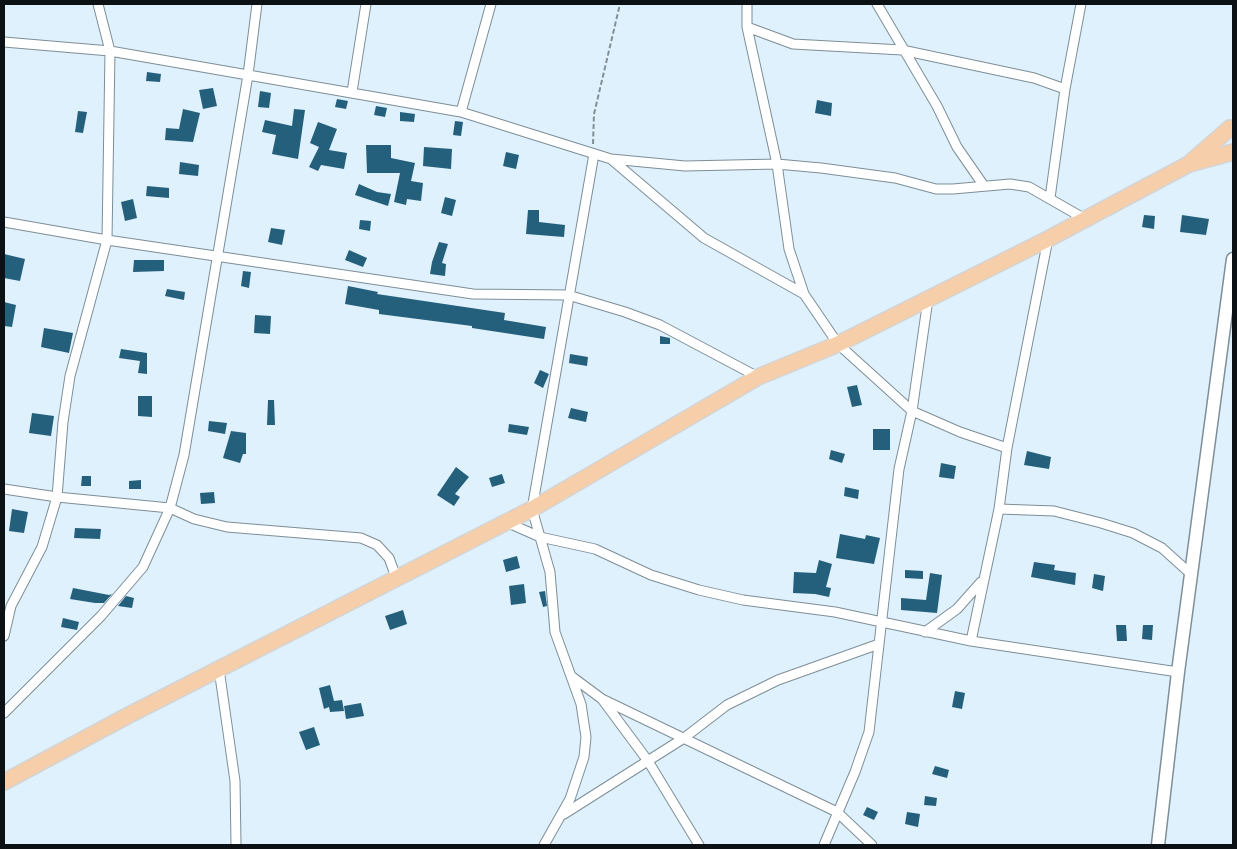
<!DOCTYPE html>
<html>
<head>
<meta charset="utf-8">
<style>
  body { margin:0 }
  #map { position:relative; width:1237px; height:849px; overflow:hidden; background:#dff1fc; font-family:"Exo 2",sans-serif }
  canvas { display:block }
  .frame { position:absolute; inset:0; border:5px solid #0b1115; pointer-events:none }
</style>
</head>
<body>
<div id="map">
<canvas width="1237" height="849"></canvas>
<div class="frame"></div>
</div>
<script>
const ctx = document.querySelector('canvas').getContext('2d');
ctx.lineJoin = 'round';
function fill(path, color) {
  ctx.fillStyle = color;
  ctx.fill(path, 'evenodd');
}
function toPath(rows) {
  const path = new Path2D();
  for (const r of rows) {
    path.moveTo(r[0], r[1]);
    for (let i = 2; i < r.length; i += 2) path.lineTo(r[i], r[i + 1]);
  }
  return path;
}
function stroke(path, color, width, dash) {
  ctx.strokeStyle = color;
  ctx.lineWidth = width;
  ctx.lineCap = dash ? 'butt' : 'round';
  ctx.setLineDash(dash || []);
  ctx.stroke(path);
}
fill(toPath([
  [147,72,161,74,160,82,146,81],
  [213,88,217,106,203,109,199,90],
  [260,91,271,93,269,108,258,107],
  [337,99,348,101,346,109,335,107],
  [817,100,832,103,831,116,815,113],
  [376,106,387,108,385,117,374,115],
  [183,109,200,113,193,142,165,140,166,128,179,129],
  [294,109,305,110,298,159,272,154,276,135,262,132,265,120,292,126],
  [78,111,87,112,83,133,75,132],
  [400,112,415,114,414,122,400,121],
  [455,121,463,122,461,136,453,135],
  [318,122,337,129,329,150,347,153,344,169,321,165,318,171,309,167,319,147,310,143],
  [366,145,391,145,391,158,415,163,411,181,423,183,421,201,407,199,406,205,394,202,400,173,367,173],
  [424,147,452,149,451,169,423,166],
  [506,152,519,155,516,169,503,166],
  [180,162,199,165,198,176,179,174],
  [359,184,377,192,391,194,388,206,355,195],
  [147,186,169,188,169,198,146,196],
  [445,197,456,200,452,216,441,213],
  [133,199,137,218,125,221,121,202],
  [528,210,539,210,539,222,565,225,564,237,526,234],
  [1144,215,1155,216,1154,229,1142,227],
  [1182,215,1209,219,1206,235,1180,232],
  [360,220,371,221,370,231,359,229],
  [271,228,285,230,282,245,268,242],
  [439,242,448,244,442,263,446,264,445,276,430,274,432,262],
  [349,250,367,258,363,267,345,260],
  [4,254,25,259,20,281,4,278],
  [134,260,164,260,164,271,133,272],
  [243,271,251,272,249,288,241,286],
  [348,286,378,292,377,294,505,313,504,320,546,327,544,339,472,328,472,326,379,314,379,310,345,304],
  [167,289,185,292,184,300,165,296],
  [4,302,16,305,12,327,4,326],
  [255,315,271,316,270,334,254,333],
  [44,328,73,333,69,353,41,347],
  [660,336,670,338,670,344,660,344],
  [121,349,147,353,147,374,138,373,140,361,119,358],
  [570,354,588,357,587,366,569,363],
  [540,370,549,374,543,388,534,383],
  [857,385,862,405,852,407,847,387],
  [138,396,152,396,152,417,138,416],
  [268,400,274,400,275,425,267,425],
  [571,408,588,412,586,422,568,418],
  [32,413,54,416,51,436,29,433],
  [209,421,227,423,225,434,208,431],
  [509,424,529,427,527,435,508,432],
  [873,429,890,429,890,450,873,450],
  [231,431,246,433,246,454,243,454,240,463,223,458],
  [831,450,845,454,842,463,829,459],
  [1027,451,1051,457,1049,469,1024,465],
  [941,463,956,466,954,479,939,477],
  [456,467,469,477,455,494,460,497,454,506,437,495],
  [502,474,505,483,492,487,489,478],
  [82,476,91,476,91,486,81,486],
  [141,480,141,489,129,489,129,481],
  [845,487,859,490,858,499,844,496],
  [214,492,215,503,201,504,200,493],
  [12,509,28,512,24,533,9,531],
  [75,528,101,529,100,539,74,538],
  [840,534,865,539,866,535,880,538,874,564,836,558],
  [517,556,520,568,506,572,503,560],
  [819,560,832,564,826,587,831,588,829,597,815,594,793,593,794,572,816,573],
  [1034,562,1055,565,1054,570,1076,573,1075,585,1031,577],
  [905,570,923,571,923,579,905,578],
  [930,573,942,575,937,613,901,610,901,598,926,600],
  [1094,574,1105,576,1103,591,1092,588],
  [524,584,526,603,511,605,509,586],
  [73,588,109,595,112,594,104,603,95,603,70,599],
  [545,591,547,606,543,607,539,592],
  [126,596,134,598,132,608,118,606],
  [403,610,407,624,390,630,385,616],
  [63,618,79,622,77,630,61,627],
  [1116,625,1126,625,1127,641,1117,641],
  [1143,625,1153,625,1152,640,1142,639],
  [330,685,334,701,342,700,344,711,330,712,329,707,324,709,319,688],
  [955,691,965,693,962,709,952,707],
  [361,703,364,716,346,719,344,706],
  [314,727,320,745,306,750,299,732],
  [935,766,949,770,947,778,932,774],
  [925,796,937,798,936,806,924,805],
  [867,807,878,812,874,820,863,815],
  [907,812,920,814,918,827,905,824]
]), '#24607c');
const minor = toPath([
  [747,4,747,27,777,164,789,249,804,294],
  [877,4,937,106,957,147,984,186],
  [747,27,793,44,902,50,1034,78,1065,89],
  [4,42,110,51,461,112,611,159,685,166,777,164,821,168,895,178,936,189,953,189,1010,184,1029,187,1085,219],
  [352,92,366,4],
  [461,112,491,4],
  [611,159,704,238,804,294,838,344,912,411,960,432,1007,448],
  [1050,198,1065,89,1081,4],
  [4,222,107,240,473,294,568,295,625,312,660,325,758,377],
  [4,489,57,497,170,508,194,519,227,527,361,538,377,545,389,558,396,577],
  [999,509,1054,511,1101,523,1133,533,1162,548,1192,575],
  [506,522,540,537,595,549,651,575,699,590,743,600,835,612,971,641,1178,672],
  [925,632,957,609,981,582],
  [4,636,11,606,42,547,57,497,63,422,70,376,107,240,110,51,98,4],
  [971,641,999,509,1007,448,1048,239],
  [219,669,235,781,236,845],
  [571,676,602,699,648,761,699,845],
  [602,699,837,812,872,845],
  [4,713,101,616,143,567,170,508,184,455,248,75,257,4],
  [564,814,684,738,727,705,778,680,879,644],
  [544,845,570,799,584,757,586,737,581,704,555,632,550,572,532,509,594,154],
  [824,845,855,772,869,732,899,469,912,411,928,299]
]);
const secondary = toPath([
  [1158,845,1178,672,1233,259]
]);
const trunk = toPath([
  [1191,162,1230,128],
  [4,782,129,715,532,509,758,377,838,344,1048,239,1189,164,1233,152]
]);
stroke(minor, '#7d8e97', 11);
stroke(secondary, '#7d8e97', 15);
stroke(trunk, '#d3d4d5', 18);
stroke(toPath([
  [593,144,594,114,620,4]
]), '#838f97', 2, [5, 2.5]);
stroke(minor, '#fff', 9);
stroke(secondary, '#fff', 12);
stroke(trunk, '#f6ceaa', 15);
</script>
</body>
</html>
